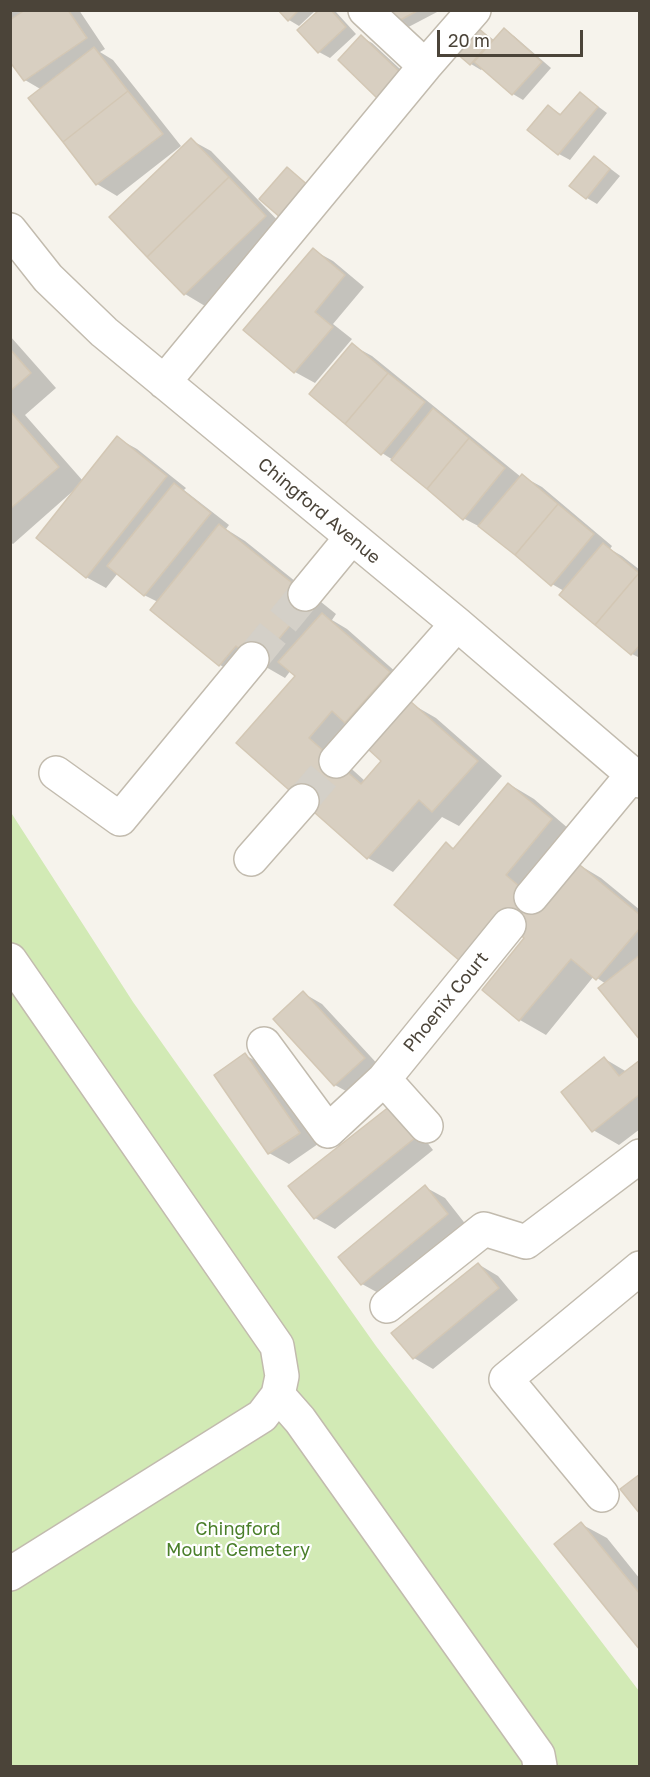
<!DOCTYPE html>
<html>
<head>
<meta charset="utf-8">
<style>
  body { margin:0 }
  #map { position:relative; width:650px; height:1777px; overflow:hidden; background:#f6f3ec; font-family:"Golos Text",sans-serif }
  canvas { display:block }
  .frame { position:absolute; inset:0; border:12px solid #4b4439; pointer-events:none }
  .scale { position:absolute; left:437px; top:30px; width:146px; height:27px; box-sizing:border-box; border:3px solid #4b4439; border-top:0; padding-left:8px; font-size:18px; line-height:21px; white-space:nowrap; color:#4b4439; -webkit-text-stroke:4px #fff; paint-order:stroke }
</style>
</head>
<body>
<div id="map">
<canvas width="650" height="1777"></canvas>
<div class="frame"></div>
<div class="scale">20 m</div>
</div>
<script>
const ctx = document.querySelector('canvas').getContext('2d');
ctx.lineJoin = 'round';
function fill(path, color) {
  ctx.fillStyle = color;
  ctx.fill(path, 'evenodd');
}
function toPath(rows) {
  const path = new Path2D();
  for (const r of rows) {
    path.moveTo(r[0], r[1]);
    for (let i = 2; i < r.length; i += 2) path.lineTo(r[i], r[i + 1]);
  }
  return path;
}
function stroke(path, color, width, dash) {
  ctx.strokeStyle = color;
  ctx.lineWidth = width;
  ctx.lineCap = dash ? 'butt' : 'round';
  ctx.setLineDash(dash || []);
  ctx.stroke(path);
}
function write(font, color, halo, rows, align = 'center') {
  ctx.font = font + ' "Golos Text",sans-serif';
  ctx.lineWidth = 4.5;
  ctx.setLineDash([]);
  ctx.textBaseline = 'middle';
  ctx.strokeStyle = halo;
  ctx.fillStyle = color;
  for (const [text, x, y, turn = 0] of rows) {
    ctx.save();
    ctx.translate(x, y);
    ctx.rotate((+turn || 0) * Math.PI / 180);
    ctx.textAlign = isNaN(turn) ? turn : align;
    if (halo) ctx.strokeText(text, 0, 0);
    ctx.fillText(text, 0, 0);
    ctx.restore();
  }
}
fill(toPath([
  [10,811,133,1002,376,1346,639,1691,639,1766,11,1766]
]), '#d2eab5');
fill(toPath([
  [10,10,79,10,105,49,100,52,113,60,181,146,117,196,97,184,31,99,42,90,25,80,10,59],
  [280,10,316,10,299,26,289,20],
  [321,10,333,10,336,12,356,34,330,58,319,52,299,30],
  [378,10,438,10,439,11,397,33],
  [470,23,494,40,504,30,514,36,551,68,523,100,513,94,483,68,481,70,471,64],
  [361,37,372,43,413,81,391,105],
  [580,93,607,113,570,160,559,154,548,106,562,115],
  [191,140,211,151,285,228,205,306,185,294,111,218],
  [595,157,620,176,597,204,587,198],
  [313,250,333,261,364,287,333,324,352,339,315,383,295,372,245,330],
  [10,336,56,388,25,415,83,481,117,438,137,449,186,488,184,490,229,525,226,529,245,541,336,614,332,620,347,629,414,688,334,753,365,781,383,761,410,703,436,718,502,776,459,826,442,817,393,872,368,858,238,743,297,675,291,670,285,678,259,663,246,679,220,665,158,602,144,595,118,573,106,588,86,577,73,491,13,544,10,542],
  [352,345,372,356,521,477,522,476,542,487,612,546,610,549,622,556,640,570,640,658,632,654,564,591,552,584,484,529,463,518,393,460,382,453],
  [509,784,534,799,576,835,576,863,601,878,640,910,640,1038,606,984,594,976,546,1035,520,1020,484,990,526,938,446,844,455,849],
  [303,993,322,1004,383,1070,355,1096,335,1085,275,1019],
  [245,1055,265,1066,318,1144,289,1164,269,1153],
  [605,1059,627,1072,640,1062,640,1129,619,1145,593,1130],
  [409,1119,433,1150,335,1229,315,1218],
  [425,1187,445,1198,467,1226,382,1295,362,1284],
  [478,1264,498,1276,518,1300,433,1369,414,1358],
  [581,1524,607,1538,640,1579,640,1648]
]), '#0003');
const building = toPath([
  [25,10,68,10,87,38,24,81,10,62,10,20,25,10],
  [278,10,299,10,288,21,278,10],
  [319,10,331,10,346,27,318,53,297,30,319,10],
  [377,10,419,10,385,28,377,10],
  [470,21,492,40,470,65,448,46,470,21],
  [504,28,542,62,512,95,474,62,504,28],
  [361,35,403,75,379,100,338,60,361,35],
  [94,47,128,91,63,142,28,98,94,47],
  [128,91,163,134,96,185,63,142,128,91],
  [580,92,598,107,558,155,527,130,548,105,560,115,580,92],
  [191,138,229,177,147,257,109,217,191,138],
  [594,156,610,169,586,199,569,186,594,156],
  [287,167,310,187,282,219,259,199,287,167],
  [229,177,266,216,184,295,147,257,229,177],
  [313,248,345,275,315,312,333,327,294,373,243,330,313,248],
  [352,343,388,373,345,424,309,394,352,343],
  [10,349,31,373,10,391,10,349],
  [388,373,425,402,381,455,345,424,388,373],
  [433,408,469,438,427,489,391,460,433,408],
  [10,411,59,467,10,509,10,411],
  [117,436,167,476,86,578,36,538,117,436],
  [469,438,505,468,463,520,427,489,469,438],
  [522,474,558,504,515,555,478,526,522,474],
  [174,483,211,513,144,596,107,566,174,483],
  [558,504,594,534,551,586,515,555,558,504],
  [219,524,312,599,258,664,236,646,219,666,150,610,219,524],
  [603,543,639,573,595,625,559,595,603,543],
  [639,573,640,645,631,655,595,625,639,573],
  [322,613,390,672,345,723,332,711,309,738,361,784,381,761,368,749,410,701,478,761,432,812,419,800,367,859,236,743,295,676,278,662,322,613],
  [508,783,552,819,506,875,540,904,575,861,640,915,640,928,596,980,571,959,519,1021,482,990,524,938,498,916,460,961,394,905,446,842,453,849,508,783],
  [640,955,640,1040,598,988,640,955],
  [303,991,365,1058,334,1086,273,1019,303,991],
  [245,1053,300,1133,268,1154,214,1075,245,1053],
  [604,1057,619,1076,640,1060,640,1094,592,1132,561,1092,604,1057],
  [390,1106,415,1138,314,1219,288,1186,390,1106],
  [425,1185,448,1214,361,1285,338,1257,425,1185],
  [478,1263,499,1288,413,1359,391,1333,478,1263],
  [640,1474,640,1514,620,1489,640,1474],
  [581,1522,640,1594,640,1650,554,1544,581,1522]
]);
fill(building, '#d8cfc1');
stroke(building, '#d3c7b4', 1.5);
stroke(toPath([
  [252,659,305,594],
  [302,801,336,761]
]), '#d4d0c8', 33, [33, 16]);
const minor = toPath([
  [365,10,425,66],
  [10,230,48,278,104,332,457,624,640,781],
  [164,382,425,66,474,10],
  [305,594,351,538],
  [336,761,457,624],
  [56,773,120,819,252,659],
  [251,859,302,801],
  [531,897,633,774],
  [10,960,277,1346,282,1376,278,1395,262,1416,10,1574],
  [264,1044,328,1131,384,1079,426,1126],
  [384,1079,509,925],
  [387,1306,484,1229,526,1242,640,1156],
  [278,1395,300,1420,538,1755,540,1766],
  [602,1495,506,1379,640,1268]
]);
stroke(minor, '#c2bbae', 36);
stroke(minor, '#fff', 33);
write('18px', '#4b4439', '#fff', [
  ["Chingford Avenue",319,511,40],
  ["Phoenix Court",446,1002,-51]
]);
write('18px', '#4a7f2a', '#fff', [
  ["Chingford",238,1529],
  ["Mount Cemetery",238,1550]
]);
</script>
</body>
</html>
